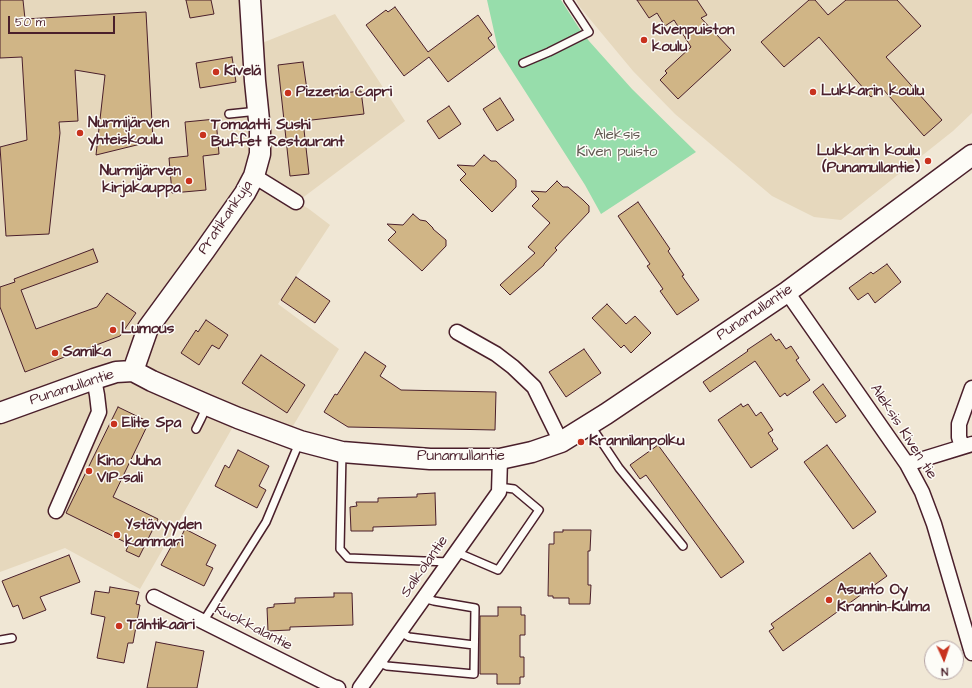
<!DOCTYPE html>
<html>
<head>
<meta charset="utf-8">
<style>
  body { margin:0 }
  #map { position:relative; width:972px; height:688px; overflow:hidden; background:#f0e7d5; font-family:"Architects Daughter",sans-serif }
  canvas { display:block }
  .north { position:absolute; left:924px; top:640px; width:40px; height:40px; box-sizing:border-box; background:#fdfcf7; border:1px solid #b5a4a5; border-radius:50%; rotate:177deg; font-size:11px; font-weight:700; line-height:16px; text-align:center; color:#4a1f2b }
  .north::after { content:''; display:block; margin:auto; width:14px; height:18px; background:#c8321e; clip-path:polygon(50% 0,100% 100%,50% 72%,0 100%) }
  .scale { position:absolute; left:8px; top:16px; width:107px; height:18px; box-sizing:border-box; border:2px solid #4a1f2b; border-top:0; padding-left:5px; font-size:12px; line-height:14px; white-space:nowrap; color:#4a1f2b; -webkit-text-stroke:3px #fdfcf7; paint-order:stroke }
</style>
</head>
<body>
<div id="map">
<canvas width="972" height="688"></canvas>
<div class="north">N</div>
<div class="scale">50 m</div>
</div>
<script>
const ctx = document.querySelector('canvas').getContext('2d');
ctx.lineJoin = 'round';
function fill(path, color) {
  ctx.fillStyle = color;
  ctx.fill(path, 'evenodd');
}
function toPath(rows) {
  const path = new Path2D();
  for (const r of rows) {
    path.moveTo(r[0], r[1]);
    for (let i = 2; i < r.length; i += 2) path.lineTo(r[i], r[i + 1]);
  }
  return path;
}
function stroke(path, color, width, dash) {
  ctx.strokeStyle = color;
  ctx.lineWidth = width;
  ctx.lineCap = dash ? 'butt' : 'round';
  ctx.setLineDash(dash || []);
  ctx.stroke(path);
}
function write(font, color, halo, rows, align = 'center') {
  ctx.font = font + ' "Architects Daughter",sans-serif';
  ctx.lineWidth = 3;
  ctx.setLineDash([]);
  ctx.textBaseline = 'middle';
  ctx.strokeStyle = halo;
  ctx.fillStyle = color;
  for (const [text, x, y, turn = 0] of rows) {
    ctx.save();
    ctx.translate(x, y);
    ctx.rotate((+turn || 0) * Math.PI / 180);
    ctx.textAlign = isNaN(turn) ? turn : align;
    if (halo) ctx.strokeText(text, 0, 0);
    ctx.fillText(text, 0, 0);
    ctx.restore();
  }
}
fill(toPath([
  [0,0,250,0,262,43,335,14,405,121,297,202,309,209,330,225,278,304,339,349,287,436,238,418,140,589,65,548,0,572],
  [576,0,972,0,972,113,953,131,841,220,814,217,772,196,675,114,633,71,579,6]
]), '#e6d8bd');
fill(toPath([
  [487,0,561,0,579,28,589,41,632,89,696,152,601,214,585,185,498,49]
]), '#97ddab');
const building = toPath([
  [0,0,23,0,25,19,146,12,153,141,96,155,105,75,75,70,78,121,59,122,60,133,49,234,6,236,0,147,27,140,22,57,0,58,0,0],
  [186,0,211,0,214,14,190,18,186,0],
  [637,0,697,0,707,15,701,18,731,50,678,99,660,80,667,73,665,71,691,47,674,20,665,26,657,13,649,18,637,0],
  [809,0,815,0,828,15,846,0,897,0,921,26,886,57,942,120,924,136,882,88,871,97,819,37,784,67,761,42,809,0],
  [395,7,428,52,478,15,492,35,488,38,495,47,448,82,429,57,404,76,366,25,386,10,388,12,395,7],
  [232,57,236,82,200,88,196,63,232,57],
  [303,62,308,97,361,91,364,114,303,121,309,174,290,176,278,65,303,62],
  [500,98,514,120,497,131,483,109,500,98],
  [449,106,461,124,439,139,427,121,449,106],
  [216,119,219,154,203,156,206,190,172,193,169,158,188,156,185,122,216,119],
  [484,155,491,161,496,161,516,180,516,187,492,212,460,180,466,174,457,165,474,166,484,155],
  [557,181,563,187,568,187,583,200,589,206,589,212,555,248,557,250,544,264,544,265,510,295,500,285,535,253,528,247,550,223,532,206,539,199,531,191,546,192,557,181],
  [638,202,670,249,668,251,684,275,682,276,699,300,677,315,660,291,663,289,647,266,650,264,618,216,638,202],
  [413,214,420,220,426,221,433,228,433,229,446,240,446,246,422,271,388,240,396,232,387,224,403,225,413,214],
  [93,249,98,262,21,290,36,329,97,307,107,293,136,313,120,336,25,372,0,307,0,287,15,282,14,279,93,249],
  [887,264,901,282,875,303,868,293,858,300,849,288,871,272,873,274,887,264],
  [296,277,330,301,315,323,281,300,296,277],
  [607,304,626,324,635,316,651,333,631,353,624,345,621,348,592,318,607,304],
  [206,320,228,335,219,349,212,345,199,365,181,353,196,330,198,332,206,320],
  [771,334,776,341,779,339,786,349,791,346,799,358,796,360,810,380,787,396,785,393,780,397,755,361,710,392,703,382,748,351,747,350,771,334],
  [584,349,601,373,566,397,549,372,584,349],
  [365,352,386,366,380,376,401,390,496,392,495,430,348,427,324,412,335,394,337,395,365,352],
  [261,355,305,385,287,413,242,383,261,355],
  [823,384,846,416,836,423,813,392,823,384],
  [741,404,743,407,748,404,756,416,761,412,773,430,768,433,773,440,772,441,778,449,751,468,718,420,741,404],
  [118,407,149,422,113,497,158,519,139,557,126,551,129,544,66,513,118,407],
  [658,445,744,562,721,578,646,475,640,479,630,465,658,445],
  [827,445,876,512,853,529,804,462,827,445],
  [238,450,269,466,259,486,266,490,257,508,215,486,225,465,229,468,238,450],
  [435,493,436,525,373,527,373,531,351,531,350,507,357,506,356,502,378,502,378,498,417,497,417,494,435,493],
  [185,529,216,545,206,565,213,568,204,586,161,565,172,545,176,547,185,529],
  [563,530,591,530,590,551,588,551,588,585,591,585,590,604,569,604,569,598,553,598,553,596,548,596,549,544,554,544,554,532,563,532,563,530],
  [870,553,887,576,783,651,769,631,774,628,771,624,870,553],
  [69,555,80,582,40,597,46,610,23,619,18,605,13,607,2,581,69,555],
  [110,587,139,592,136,604,140,605,133,643,128,643,124,663,97,658,105,617,91,614,95,591,109,593,110,587],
  [334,593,352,593,353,625,290,627,290,630,268,631,267,608,274,607,274,604,295,603,295,598,334,597,334,593],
  [498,607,521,607,521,615,525,615,525,635,520,635,520,657,524,657,524,677,520,677,520,684,497,684,497,674,480,674,480,616,498,616,498,607],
  [156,642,204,651,197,688,147,688,156,642]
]);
fill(building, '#d0b586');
stroke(building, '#4a1f2b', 1);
const lane = toPath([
  [523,63,549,52,589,32,568,0],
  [229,114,258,111],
  [591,426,619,468,683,546],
  [196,429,201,419,207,406],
  [342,453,340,549,348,558,449,562],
  [456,552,498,570,539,510,514,489,499,487],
  [203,622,266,522,299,443],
  [400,632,409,637,474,645],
  [0,640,12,638],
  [378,662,387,666,474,674,475,608,434,601,423,598]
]);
const street = toPath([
  [254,176,296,202],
  [787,292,907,464,922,492,934,524,972,653],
  [457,332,496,354,513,367,534,387,561,442],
  [962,447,959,437,959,424,972,388],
  [907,464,972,444],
  [56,511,99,412,97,395,94,379],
  [154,597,334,687,338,688],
  [360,688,499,492,500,459]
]);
const secondary = toPath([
  [133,371,148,328,205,250,245,193,254,176,260,154,260,130,255,81,250,0],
  [0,413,94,379,116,372,133,371,152,381,207,405,238,418,300,441,342,452,430,459,500,459,532,452,561,442,606,414,787,292,972,155]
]);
stroke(lane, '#4a1f2b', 10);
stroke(street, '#4a1f2b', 17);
stroke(secondary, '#4a1f2b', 23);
stroke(lane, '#fdfcf7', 7);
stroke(street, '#fdfcf7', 14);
stroke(secondary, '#fdfcf7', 20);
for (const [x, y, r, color] of [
  [644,40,4,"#c8321e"],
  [216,72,4,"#c8321e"],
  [813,92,4,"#c8321e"],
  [288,93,4,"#c8321e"],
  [80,133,4,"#c8321e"],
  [203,135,4,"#c8321e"],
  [928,161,4,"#c8321e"],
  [189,181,4,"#c8321e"],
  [113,330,4,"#c8321e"],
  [55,353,4,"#c8321e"],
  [114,424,4,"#c8321e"],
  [581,442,4,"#c8321e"],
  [89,471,4,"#c8321e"],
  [117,535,4,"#c8321e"],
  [829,600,4,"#c8321e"],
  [119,626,4,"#c8321e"]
]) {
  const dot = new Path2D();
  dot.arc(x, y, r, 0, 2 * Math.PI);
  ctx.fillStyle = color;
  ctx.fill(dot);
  stroke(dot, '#fdfcf7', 1.5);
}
write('bold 15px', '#4a1f2b', '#fdfcf7', [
  ["Kivenpuiston",652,31],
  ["koulu",652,48],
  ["Kivelä",224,72],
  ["Lukkarin koulu",821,92],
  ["Pizzeria Capri",296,93],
  ["Nurmijärven",88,124],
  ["yhteiskoulu",88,141],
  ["Tomaatti Sushi",211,126],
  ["Buffet Restaurant",211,143],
  ["Lukkarin koulu",920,152,"right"],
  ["(Punamullantie)",920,169,"right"],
  ["Nurmijärven",181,172,"right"],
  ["kirjakauppa",181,189,"right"],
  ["Lumous",121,330],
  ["Samika",63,353],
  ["Elite Spa",122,424],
  ["Krannilanpolku",589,442],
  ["Kino Juha",97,462],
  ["VIP-sali",97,479],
  ["Ystävyyden",125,526],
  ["kammari",125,543],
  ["Asunto Oy",837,591],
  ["Krannin-Kulma",837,608],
  ["Tähtikaari",127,626]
], 'left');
write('15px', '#615851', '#fdfcf7', [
  ["Aleksis",617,136],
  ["Kiven puisto",617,153]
]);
write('15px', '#4a1f2b', '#fdfcf7', [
  ["Pratikankuja",226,218,-56],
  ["Punamullantie",755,313,-34],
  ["Punamullantie",72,388,-18],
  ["Aleksis Kiven tie",903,432,57],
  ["Punamullantie",461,457],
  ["Salkolantie",425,567,-55],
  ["Kuokkalantie",253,628,27]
]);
</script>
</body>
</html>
